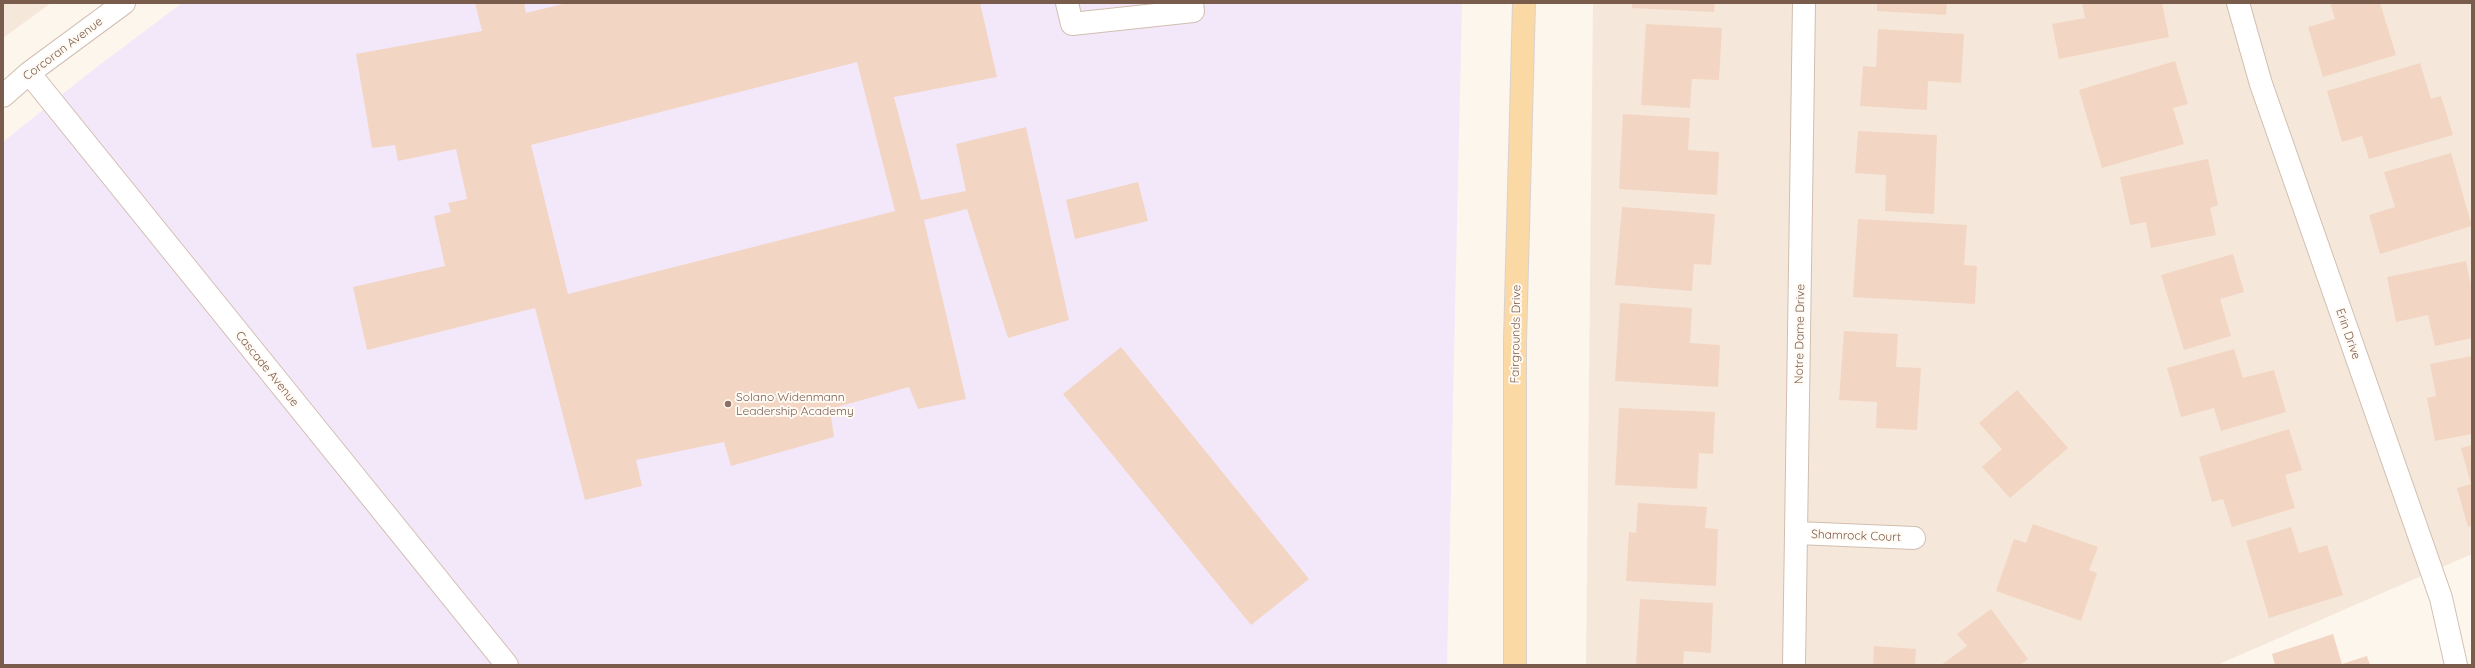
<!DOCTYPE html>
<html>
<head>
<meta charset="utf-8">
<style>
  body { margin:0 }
  #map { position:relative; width:2475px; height:668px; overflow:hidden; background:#fdf6ec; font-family:Quicksand,sans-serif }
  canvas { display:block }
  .frame { position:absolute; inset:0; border:4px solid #7a5c4d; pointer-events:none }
</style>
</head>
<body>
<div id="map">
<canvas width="2475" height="668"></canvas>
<div class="frame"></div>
</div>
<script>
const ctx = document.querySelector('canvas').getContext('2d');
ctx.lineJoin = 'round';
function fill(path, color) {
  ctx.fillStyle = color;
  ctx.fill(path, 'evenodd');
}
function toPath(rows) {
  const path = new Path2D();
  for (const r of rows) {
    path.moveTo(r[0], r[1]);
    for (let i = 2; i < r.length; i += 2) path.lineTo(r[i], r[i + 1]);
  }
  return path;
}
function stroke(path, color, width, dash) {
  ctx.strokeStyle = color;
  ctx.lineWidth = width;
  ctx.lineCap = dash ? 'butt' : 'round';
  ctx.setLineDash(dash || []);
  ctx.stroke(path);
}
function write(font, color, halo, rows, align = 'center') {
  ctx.font = font + ' Quicksand,sans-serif';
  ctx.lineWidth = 4;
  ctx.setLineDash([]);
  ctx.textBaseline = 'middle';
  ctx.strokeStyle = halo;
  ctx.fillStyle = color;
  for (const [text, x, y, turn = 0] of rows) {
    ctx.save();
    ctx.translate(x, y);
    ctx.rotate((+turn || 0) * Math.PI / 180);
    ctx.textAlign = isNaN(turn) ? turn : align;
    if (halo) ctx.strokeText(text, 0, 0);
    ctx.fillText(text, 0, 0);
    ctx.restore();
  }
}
fill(toPath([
  [3,3,51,3,3,38],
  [1593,3,2472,3,2472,554,2217,665,1586,665]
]), '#f5e8da');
fill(toPath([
  [182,3,1462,3,1447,665,3,665,3,142,89,73]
]), '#f3e8fa');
fill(toPath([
  [475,3,524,3,526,13,567,3,980,3,997,77,894,97,921,200,966,191,956,144,1026,127,1069,320,1008,338,967,209,924,220,966,399,918,409,909,387,830,409,834,437,731,466,724,442,636,460,642,486,585,500,535,308,367,350,353,287,445,266,434,216,451,212,448,203,467,199,456,149,398,161,395,145,372,148,356,54,482,31],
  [857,62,895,211,568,294,531,145],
  [1632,3,1715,3,1714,12,1632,8],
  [1877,3,1947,3,1946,15,1877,11],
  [2082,3,2162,3,2169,37,2059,59,2052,24,2085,18],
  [2330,3,2380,3,2396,55,2323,77,2308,27,2335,19],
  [1646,24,1722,28,1719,80,1692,79,1690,108,1641,105],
  [1878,29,1964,34,1961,83,1928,81,1927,110,1860,106,1863,66,1876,67],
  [2175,61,2188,104,2173,108,2184,144,2102,168,2079,90],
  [2420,63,2431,99,2441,96,2453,135,2369,159,2362,136,2342,142,2327,91],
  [1623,114,1690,118,1688,150,1719,152,1717,195,1619,189],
  [1858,131,1937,135,1934,214,1885,211,1886,175,1855,173],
  [2451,153,2472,226,2380,254,2369,215,2395,207,2384,172],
  [2208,159,2218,205,2210,208,2216,235,2151,248,2146,222,2130,225,2120,177],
  [1138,182,1148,221,1075,239,1066,200],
  [1622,207,1715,214,1711,265,1694,264,1692,291,1615,285],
  [1858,219,1967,225,1964,265,1977,266,1975,304,1853,297],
  [2233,254,2244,292,2220,299,2231,336,2184,350,2161,275],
  [2466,261,2472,290,2472,338,2435,346,2428,315,2396,322,2387,277],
  [1620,303,1692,308,1690,343,1720,345,1718,387,1615,381],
  [1844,331,1898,334,1896,367,1921,368,1917,430,1876,428,1877,402,1839,400],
  [1121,347,1309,579,1251,625,1063,394],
  [2234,349,2243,378,2274,370,2286,412,2221,431,2214,408,2181,417,2167,368],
  [2472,356,2472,434,2435,441,2427,398,2436,396,2430,364],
  [2017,390,2068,448,2010,498,1982,467,2002,449,1979,423],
  [1619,408,1715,412,1713,454,1699,453,1697,489,1615,485],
  [2289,429,2302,470,2285,475,2295,508,2232,527,2223,499,2212,502,2199,457],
  [2472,445,2472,525,2468,527,2457,488,2471,484,2461,448],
  [1638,503,1707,507,1705,528,1718,529,1716,586,1626,581,1629,532,1636,533],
  [2033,524,2098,547,2089,570,2097,573,2081,621,1996,591,2014,539,2026,543],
  [2291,527,2299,553,2327,545,2343,595,2269,618,2246,541],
  [1640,599,1713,603,1711,653,1684,651,1683,665,1636,665],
  [1991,609,2028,659,2020,665,1941,665,1967,646,1957,634],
  [2333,634,2342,664,2367,656,2370,665,2275,665,2272,654],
  [1874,646,1916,649,1915,665,1873,665]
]), '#f3d5c3');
const minor = toPath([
  [1067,3,1072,24,1193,11,1192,3],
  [2238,3,2261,84,2441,598,2456,665],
  [29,73,507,665],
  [3,96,29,73,124,3],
  [1797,533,1914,538],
  [1794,665,1804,3]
]);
const major = toPath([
  [1515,665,1515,341,1524,3]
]);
stroke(minor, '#d1beb0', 24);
stroke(major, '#dad1cd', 24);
stroke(minor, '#fff', 22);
stroke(major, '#fbd9a5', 22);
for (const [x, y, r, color] of [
  [728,404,4,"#8d6e63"]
]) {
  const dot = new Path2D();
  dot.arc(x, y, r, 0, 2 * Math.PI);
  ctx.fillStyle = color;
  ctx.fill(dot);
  stroke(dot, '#fffaf3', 1.5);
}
write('12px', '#7a5c4d', '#fffaf3', [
  ["Corcoran Avenue",63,49,-37],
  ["Fairgrounds Drive",1516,334,-89],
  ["Notre Dame Drive",1800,334,-89],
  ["Erin Drive",2348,334,71],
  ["Cascade Avenue",267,369,51],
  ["Shamrock Court",1856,536,2]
]);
write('12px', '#785e54', '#fffaf3', [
  ["Solano Widenmann",736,397],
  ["Leadership Academy",736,411]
], 'left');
</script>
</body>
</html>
